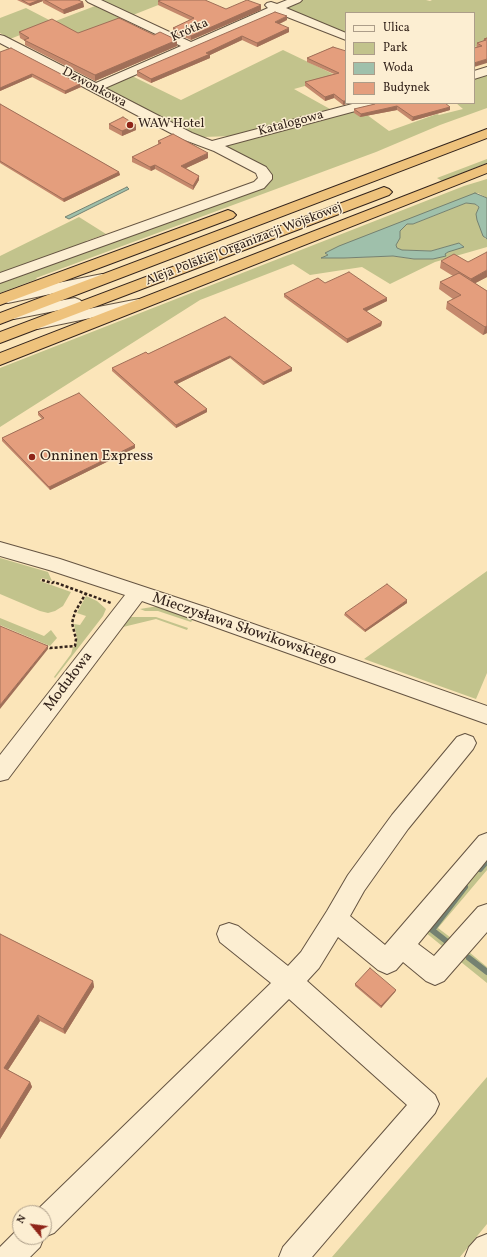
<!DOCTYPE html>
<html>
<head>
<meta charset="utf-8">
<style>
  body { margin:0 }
  #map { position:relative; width:487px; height:1257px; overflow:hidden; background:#fbe5b9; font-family:Vollkorn,serif }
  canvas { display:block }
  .legend { position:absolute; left:345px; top:12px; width:130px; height:92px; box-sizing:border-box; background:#fceed2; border:1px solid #ac9d89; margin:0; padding:5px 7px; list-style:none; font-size:12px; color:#33231b }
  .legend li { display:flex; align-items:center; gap:8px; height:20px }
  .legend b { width:20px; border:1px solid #ac9d89 }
  .north { position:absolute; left:12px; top:1205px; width:40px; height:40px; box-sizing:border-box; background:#fceed2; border:1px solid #ac9d89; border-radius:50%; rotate:299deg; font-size:11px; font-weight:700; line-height:16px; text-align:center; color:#33231b }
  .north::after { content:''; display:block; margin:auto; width:14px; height:18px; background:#8f2418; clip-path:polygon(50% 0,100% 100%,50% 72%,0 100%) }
</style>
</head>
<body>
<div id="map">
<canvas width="487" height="1257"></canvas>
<ul class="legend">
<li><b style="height:5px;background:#fceed2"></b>Ulica</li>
<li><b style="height:11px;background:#c2c38c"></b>Park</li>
<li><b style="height:11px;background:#9fc0ab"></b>Woda</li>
<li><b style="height:11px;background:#e49e7d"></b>Budynek</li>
</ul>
<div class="north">N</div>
</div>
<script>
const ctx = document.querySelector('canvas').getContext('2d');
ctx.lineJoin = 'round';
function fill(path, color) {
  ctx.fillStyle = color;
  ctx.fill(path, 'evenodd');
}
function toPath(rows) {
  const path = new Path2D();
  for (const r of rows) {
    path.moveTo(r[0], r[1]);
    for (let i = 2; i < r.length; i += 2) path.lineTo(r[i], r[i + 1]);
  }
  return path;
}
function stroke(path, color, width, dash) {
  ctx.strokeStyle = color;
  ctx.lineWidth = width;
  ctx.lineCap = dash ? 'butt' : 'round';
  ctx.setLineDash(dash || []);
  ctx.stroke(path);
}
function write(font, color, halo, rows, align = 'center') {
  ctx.font = font + ' Vollkorn,serif';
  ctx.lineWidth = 3;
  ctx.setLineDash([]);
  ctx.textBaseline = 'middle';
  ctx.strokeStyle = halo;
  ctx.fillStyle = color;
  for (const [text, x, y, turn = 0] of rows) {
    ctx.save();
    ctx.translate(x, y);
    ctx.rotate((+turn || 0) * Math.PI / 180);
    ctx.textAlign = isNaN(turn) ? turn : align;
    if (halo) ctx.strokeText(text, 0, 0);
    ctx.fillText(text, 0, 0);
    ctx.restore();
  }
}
fill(toPath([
  [100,0,171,0,133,15],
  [302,0,426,0,430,1,432,0,487,0,487,44,474,47,474,13,346,13,346,34,283,9],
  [95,6,122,19,80,35,53,22,10,39,0,33,0,18,26,8,53,22],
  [283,50,333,74,312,84,294,89,330,109,233,136,203,137,188,133,106,88,132,76,181,100],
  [487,75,487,108,440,125,376,152,36,278,37,279,0,293,0,280,270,177,225,148,228,144,359,109,389,131,437,114,439,115,463,109,456,103,474,103,474,78],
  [487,159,487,163,442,181,437,178],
  [487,179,487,198,478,193,326,253,328,255,322,258,344,258,393,256,414,259,446,256,444,254,448,252,463,246,459,243,431,251,402,250,397,248,396,245,400,231,407,224,413,224,466,203,475,204,479,208,477,211,485,239,487,239,487,247,435,262,390,284,362,267,310,275,293,264,200,300,0,427,0,368,464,186],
  [79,217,106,234,86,241,87,243,0,276,0,256],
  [0,558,48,572,52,581,42,578,40,581,71,592,63,606,55,611,48,613,40,611,0,594],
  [487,571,487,673,476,699,364,659],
  [86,596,97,601,106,609,103,616,55,678,54,677,71,654,73,647,76,647,77,638,74,624,80,625,86,616,77,613],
  [152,607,161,607,194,618,191,622,158,611,145,611,140,609],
  [131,617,156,617,188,628,187,630,156,619,123,627],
  [0,618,44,636,51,630,57,638,50,646,0,625],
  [487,853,487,870,438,928,455,941,447,950,425,932],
  [469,952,487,967,487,983,461,962],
  [487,1077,487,1224,460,1257,332,1257]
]), '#c2c38c');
const water = toPath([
  [127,187,129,189,69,219,65,217,127,187],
  [475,193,487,198,487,239,483,236,477,220,476,214,479,207,475,204,466,203,413,224,407,224,400,231,400,238,396,245,397,248,402,250,431,251,459,243,464,247,448,252,445,254,446,256,433,259,414,259,393,256,344,258,321,258,328,255,325,253,339,246,475,193]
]);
fill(water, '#9fc0ab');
stroke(water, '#748171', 1);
stroke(toPath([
  [480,869,487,861],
  [450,944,432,930,465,887],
  [469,958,487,972]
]), '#748171', 6);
const minor = toPath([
  [86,0,101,0,191,42,268,8,265,5,267,3,271,2,277,4,287,0,302,0,300,2,286,8,346,33,346,40,277,13,105,88,192,133,212,141,356,103,376,103,374,106,225,146,266,167,272,175,272,179,264,188,0,283,0,273,254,182,258,178,256,173,214,151,182,139,0,43,0,35,4,36,96,83,181,46,88,2,86,0],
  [487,67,487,75,474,79,474,71,487,67],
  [102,274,107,276,110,279,107,282,8,303,3,301,0,298,3,295,8,293,102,274],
  [75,298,80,300,83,303,80,306,14,319,9,317,6,314,9,311,14,309,75,298],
  [139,299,144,301,147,304,144,307,37,329,31,327,29,324,31,321,37,319,139,299],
  [0,542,60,559,205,607,487,706,487,724,142,601,8,779,0,781,0,755,125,595,49,570,0,556,0,542],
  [465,734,473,737,476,743,473,749,408,829,364,891,350,916,385,945,479,836,487,833,487,860,418,944,434,956,478,907,487,904,487,932,444,981,435,985,426,981,403,962,396,970,387,974,378,970,338,937,319,968,307,981,435,1095,439,1104,435,1113,312,1257,279,1257,283,1247,407,1105,289,999,54,1233,44,1237,40,1247,30,1257,0,1257,0,1247,20,1227,20,1237,44,1237,44,1213,34,1213,271,983,220,942,217,934,220,926,229,923,238,926,288,966,301,952,327,911,348,875,392,815,457,737,465,734],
  [487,1234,487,1257,465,1257,469,1247,477,1238,487,1234]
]);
const highway = toPath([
  [487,129,487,138,0,324,0,313,487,129],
  [487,164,487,173,0,365,0,353,487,164],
  [384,187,389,189,392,192,389,195,0,343,0,332,384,187],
  [228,210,233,212,236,215,233,218,0,305,0,294,228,210]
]);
stroke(minor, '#655442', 2);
stroke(highway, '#33231b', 2);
stroke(toPath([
  [42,580,52,583,54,582,111,603],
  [45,646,50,648,75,646,76,639,72,623,75,612,86,593]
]), '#33231b', 2.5, [3, 2]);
fill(minor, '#fceed2');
fill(highway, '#eec27c');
fill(toPath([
  [17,0,78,0,83,2,84,7,64,14,43,3,43,1,30,6],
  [158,1,226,9,261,5,261,10,191,40,173,32,173,28,190,20,158,5],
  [287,20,279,24,289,32,257,47,242,40,210,55,210,58,151,83,137,76,137,71],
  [19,32,78,33,154,35,177,46,95,81,25,45,25,41,20,38],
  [487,38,474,67,477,43,483,41,484,39],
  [333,47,346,103,350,103,343,105,334,98,325,101,305,86,305,82,334,74,307,62,307,58],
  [0,52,80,84,81,87,65,94,32,77,0,91],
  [0,104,119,172,120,175,64,202,0,163],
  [375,104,450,107,450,110,412,121,397,110,360,117,354,113,354,109],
  [109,124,136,125,136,130,122,136,109,129],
  [158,141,208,158,186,168,199,176,199,180,193,190,155,169,151,171,132,162,132,157,158,145],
  [441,261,487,277,475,283,487,291,487,333,483,335,446,309,447,302,453,299,439,289,440,282,453,276,440,268],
  [325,283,387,301,366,311,382,322,381,326,347,343,284,297,284,294],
  [225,317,292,368,292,371,263,385,230,358,177,384,207,409,207,412,176,428,112,371,112,368,148,354],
  [38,412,135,445,135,448,50,490,2,441,2,438,42,419,38,415],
  [407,603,365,632,344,615,345,613],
  [0,934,93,981,94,987,65,1034,40,1021,8,1070,30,1082,32,1087,0,1139],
  [355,984,396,990,395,992,381,1008,355,986]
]), '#c4886c');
fill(toPath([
  [39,0,42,0,43,1,30,6,29,4],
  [83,2,84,7,64,14,63,10],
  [261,5,261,10,191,40,191,36],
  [287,16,287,20,275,26,275,22],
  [289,28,289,32,257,47,257,43],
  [242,36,242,40,210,55,210,58,151,83,151,79],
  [177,40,177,46,95,81,95,75],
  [487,59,487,63,474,67,474,63],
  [32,74,32,77,0,91,0,88],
  [80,84,81,87,65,94,65,91],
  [334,94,334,98,325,101,325,97],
  [343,101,346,101,346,103,350,103,343,105],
  [397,106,397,110,360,117,361,114],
  [450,107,450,110,412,121,413,117],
  [136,125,136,130,122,136,122,131],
  [208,153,208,158,182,170,181,166],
  [155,165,155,169,151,171,150,167],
  [119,172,120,175,64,202,63,199],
  [199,176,199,180,193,190,193,186],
  [487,270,487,277,470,286,471,279],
  [387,298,387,301,363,313,363,309],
  [382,322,381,326,347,343,347,339],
  [487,326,487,333,483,335,485,327],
  [230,356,230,358,175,385,174,382],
  [292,368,292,371,263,385,264,382],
  [207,409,207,412,176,428,176,425],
  [135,445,135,448,50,490,49,487],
  [407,600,407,603,365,632,365,630],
  [48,646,48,649,0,709,0,705],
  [93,981,94,987,65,1034,63,1029],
  [396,990,395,992,381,1008,381,1006],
  [38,1015,40,1021,6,1073,4,1068],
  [30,1082,32,1087,0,1139,0,1131]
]), '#a06f58');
const building = toPath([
  [22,0,39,0,29,4,22,0],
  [45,0,78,0,83,2,63,10,45,0],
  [161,0,205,0,226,9,247,0,261,5,191,36,173,28,194,18,158,1,161,0],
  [275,12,287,16,275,22,289,28,257,43,242,36,206,53,210,54,151,79,137,71,275,12],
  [119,18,154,35,160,32,177,40,95,75,24,40,29,38,19,32,52,19,78,33,119,18],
  [487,38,487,59,474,63,474,48,482,46,477,43,486,40,484,39,487,38],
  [333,47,346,51,346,101,343,101,334,94,325,97,305,82,339,73,307,58,333,47],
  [11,48,80,84,65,91,32,74,0,88,0,52,11,48],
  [375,103,445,103,450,107,413,117,397,106,361,114,354,109,375,104,375,103],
  [0,104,119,172,63,199,0,161,0,104],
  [123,117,136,125,122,131,109,124,123,117],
  [173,134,208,153,181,166,199,176,193,186,155,165,150,167,132,157,161,143,158,141,173,134],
  [487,252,487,270,471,279,441,261,454,254,468,262,487,252],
  [349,272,387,298,363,309,382,322,347,339,284,294,318,278,325,283,349,272],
  [459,273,487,291,487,326,485,327,447,302,461,295,440,282,459,273],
  [225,317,292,368,264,382,230,356,174,382,207,409,176,425,112,368,146,352,148,354,225,317],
  [79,393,135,445,49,487,2,438,44,418,38,412,79,393],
  [387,584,407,600,365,630,345,613,387,584],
  [0,626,48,646,0,705,0,626],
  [0,934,93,981,63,1029,38,1015,4,1068,30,1082,0,1131,0,934],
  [370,968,396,990,381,1006,355,984,370,968]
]);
fill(building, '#e49e7d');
stroke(building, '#a06f58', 1);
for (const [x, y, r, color] of [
  [130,125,4,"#8f2418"],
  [32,457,4,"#8f2418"]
]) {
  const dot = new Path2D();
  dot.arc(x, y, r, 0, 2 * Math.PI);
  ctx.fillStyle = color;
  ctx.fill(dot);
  stroke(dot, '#fceed2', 1.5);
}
write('13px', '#33231b', '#fceed2', [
  ["Krótka",190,31,-24],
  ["Dzwonkowa",94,88,28],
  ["Katalogowa",291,124,-15],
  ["Aleja Polskiej Organizacji Wojskowej",244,245,-21]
]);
write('13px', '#33231b', '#fceed2', [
  ["WAW Hotel",138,125]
], 'left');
write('15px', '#33231b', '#fceed2', [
  ["Onninen Express",40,457]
], 'left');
write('15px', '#33231b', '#fceed2', [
  ["Mieczysława Słowikowskiego",244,630,19],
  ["Modułowa",69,682,-53]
]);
</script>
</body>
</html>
